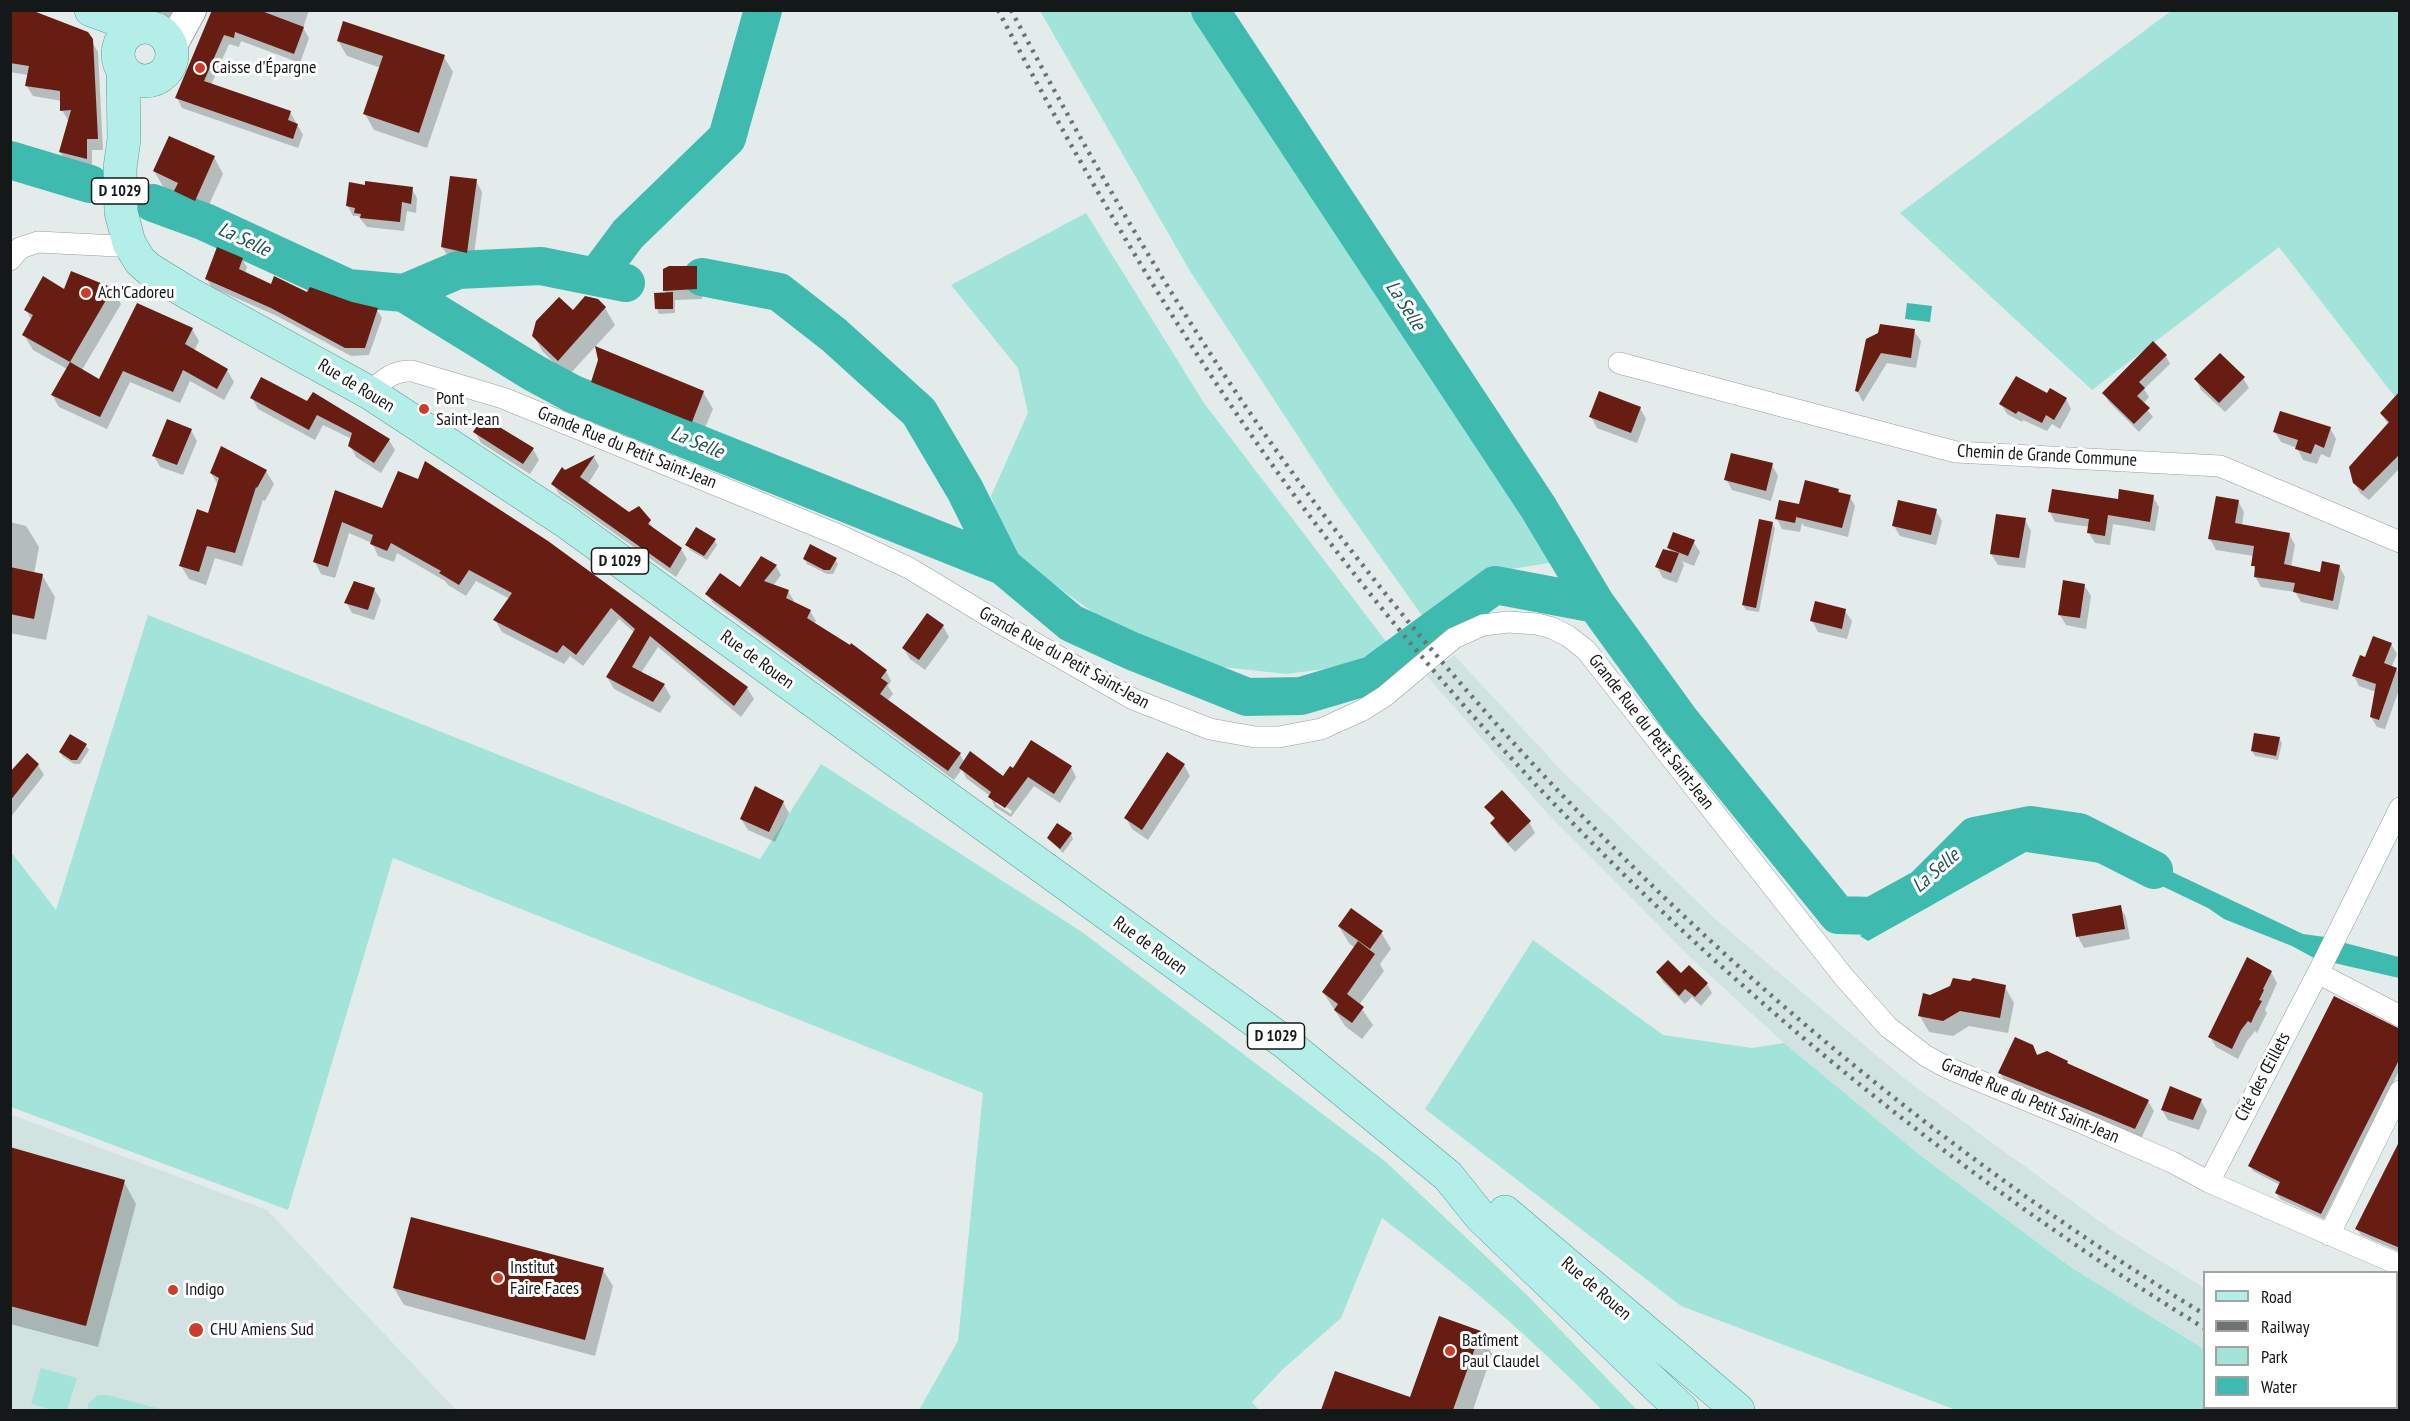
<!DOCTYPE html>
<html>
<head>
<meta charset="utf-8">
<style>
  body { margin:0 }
  #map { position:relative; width:2410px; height:1421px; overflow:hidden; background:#e3eceb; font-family:"PT Sans Narrow",sans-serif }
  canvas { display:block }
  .frame { position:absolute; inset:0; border:12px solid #151818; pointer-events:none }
  .legend { position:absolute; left:2203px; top:1271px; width:195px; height:138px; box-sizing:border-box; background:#fff; border:2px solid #a1a3a3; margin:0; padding:8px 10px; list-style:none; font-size:18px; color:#151818 }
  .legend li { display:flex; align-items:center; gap:12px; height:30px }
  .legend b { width:30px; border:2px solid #a1a3a3 }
</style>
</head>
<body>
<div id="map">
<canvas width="2410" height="1421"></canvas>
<div class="frame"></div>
<ul class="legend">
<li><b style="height:8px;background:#b3efe8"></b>Road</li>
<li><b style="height:8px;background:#6d7272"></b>Railway</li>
<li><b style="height:16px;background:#a2e4da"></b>Park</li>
<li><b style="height:16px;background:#3ebbae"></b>Water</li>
</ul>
</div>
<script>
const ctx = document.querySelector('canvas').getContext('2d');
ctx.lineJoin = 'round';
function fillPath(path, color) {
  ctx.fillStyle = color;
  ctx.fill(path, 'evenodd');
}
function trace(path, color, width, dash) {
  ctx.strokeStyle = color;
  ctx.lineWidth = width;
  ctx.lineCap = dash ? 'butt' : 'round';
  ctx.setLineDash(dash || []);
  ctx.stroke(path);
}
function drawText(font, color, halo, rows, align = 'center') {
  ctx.font = font + ' "PT Sans Narrow",sans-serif';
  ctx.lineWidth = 6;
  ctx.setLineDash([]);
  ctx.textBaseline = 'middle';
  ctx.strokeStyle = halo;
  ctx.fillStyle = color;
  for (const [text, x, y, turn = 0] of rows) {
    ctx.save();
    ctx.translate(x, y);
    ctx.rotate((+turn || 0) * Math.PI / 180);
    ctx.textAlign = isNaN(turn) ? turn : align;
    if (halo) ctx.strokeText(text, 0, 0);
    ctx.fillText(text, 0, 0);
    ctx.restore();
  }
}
fillPath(new Path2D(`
  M1454,655L1561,770L1713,917L1901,1076L2113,1231L2204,1288V1349L2072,1268L1921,1156L1784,1043L1693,960L1545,811L1427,676Z
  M10,1114L267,1210L456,1410H11Z`), '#d1e3e0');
fillPath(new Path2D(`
  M1040,11H1194L1555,562L1486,573L1423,617L1335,493L1190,271Z
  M2171,11H2399V402L2279,247L2092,390L1900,213Z
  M1086,213L1204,403L1388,644L1347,666L1286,674L1214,666L1097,615L1010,553L991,496L1028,413L1018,368L951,285Z
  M148,615L760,859L821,764L1082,932L1386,1162L1528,1296L1637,1410H1602C1534,1340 1460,1276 1382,1218L1341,1318L1282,1370L1252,1402L1259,1410H919L958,1341L983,1093L393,858L288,1210L11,1107V852L56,910Z
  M1533,940L1663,1035L1752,1048L1784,1043L1921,1156L2072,1268L2204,1349V1408H2300L2305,1410H1956L1681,1306L1425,1109Z
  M41,1368L77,1378L67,1410H52L31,1404Z
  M98,1395H107L164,1410H88V1404Z`), '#a2e4da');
fillPath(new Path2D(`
  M1907,303L1932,306L1930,322L1905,319Z
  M2033,835L2088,843L2130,852L2303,934L2325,937L2314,958L2292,946L2224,919L2208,908L2120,866L2026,852L1868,941L1860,936L1970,860L2007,841Z
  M2341,942L2399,957V978L2330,962Z`), '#3ebbae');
fillPath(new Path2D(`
  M10,10L87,33L98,52L103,150H92V169L67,163L60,152L69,122L62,110V101L33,96L26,85L28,75L10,72Z
  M126,10H173L165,25Z
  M213,10H309L303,28L309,38L300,63L241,41L239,47L229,44L211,85L290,112L303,135L298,148L182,108L177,98Z
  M338,41L444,57L453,72L427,148L374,130L365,114L381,68L347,56Z
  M214,157L223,174L204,216L185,208L178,194L164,188L154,171Z
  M476,181L482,192L473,263L449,258L442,247Z
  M412,189L417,198L416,213L407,211L404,231L367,227L358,216H353L348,206Z
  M242,259L247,267L245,273L271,286L377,310L382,318L369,355L351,356L277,316L211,287L207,279Z
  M696,268L702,277V299L675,300V313L659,314L657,309L667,294L664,290Z
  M112,289L121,304L82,370L99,381L192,329L199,341L194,351L227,370L234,382L224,400L190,381L180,403L130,382L107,429L59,407L52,395L67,369L33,350L24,335L32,321L26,310L65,291Z
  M605,308L615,325L568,376L543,352L533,335L573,312Z
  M1914,331L1921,341L1916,368L1887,363L1863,402L1857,391L1880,334Z
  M2166,356L2170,364L2144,389L2149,397L2143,404L2153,417L2139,432L2109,402L2104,393Z
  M2243,378L2249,388L2225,412L2201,390L2196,379Z
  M592,381L703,392L713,409L701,437L602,398Z
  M2047,395L2066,399L2071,409L2060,429L2052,424L2047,431L2023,420L2022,422L2007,414L2001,404Z
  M252,398L308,403L389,440L395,450L381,473L356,457L350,446L352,439L323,425L315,440L258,409Z
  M2400,405V468L2369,500L2360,493L2354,482L2389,425L2381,414Z
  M1640,408L1646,419L1637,443L1597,428L1591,417Z
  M2330,428L2336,439L2330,458L2321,454L2317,464L2303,460L2297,448L2281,442L2275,432Z
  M191,430L197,441L183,475L160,467L154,456Z
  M475,432L533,449L539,460L530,474L481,443Z
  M594,457L599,466L588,484L629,513L639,508L656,532L681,549L687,559L676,577L559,494L553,484L565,471Z
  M1772,465L1778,476L1771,501L1732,490L1726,479Z
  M266,471L274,484L265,501L263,500L242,566L215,558L206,585L189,579L181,566L209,515L218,485L211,473Z
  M399,473L747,688L754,699L741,717L658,647L641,673L664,685L671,697L660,713L614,689L607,677L635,633L619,619L583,666L570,656L564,664L502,632L495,620L510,599L476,581L466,596L448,585L445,581L397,553L394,562L378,556L372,543L349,533L335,578L321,574L315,562L336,492L383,510Z
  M1838,490L1840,494L1850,497L1855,506L1848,537L1804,526L1802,523L1800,532L1782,529L1777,519Z
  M2153,497L2159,507L2155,531L2113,524L2110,545L2095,543L2089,533L2090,527L2055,522L2050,512Z
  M2238,501L2244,512L2242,525L2289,534L2295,545L2291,567L2321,573L2339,566L2345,577L2338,610L2301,602L2295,592L2261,587L2255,576L2256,571L2253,565L2254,556L2216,550L2210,539Z
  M1936,511L1942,521L1936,545L1900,536L1894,526Z
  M2025,520L2031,531L2025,568L1998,565L1991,554Z
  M10,522L26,526L39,547L34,574L42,575L55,597L46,640L10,633Z
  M1772,523L1775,528L1759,612L1746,610L1743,605Z
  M714,540L717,545L707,560L690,550L687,545Z
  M1693,541L1700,552L1694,566L1682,561L1684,565L1677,583L1663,578L1657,567L1671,553L1669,548Z
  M805,559H835L838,564L833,574H827L807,564Z
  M776,566L781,575L773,586L788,591L794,601L793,603L810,611L816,621L814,624L886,671L891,681L888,686L893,694L887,701L960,754L964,762L1003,778L1013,770L1071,767L1076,777L1060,803L1034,786L1011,817L995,807L990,796L966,778L962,769L954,780L713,603L707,594L741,589ZM996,800L1012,811L1011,814L996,804Z
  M2084,585L2091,596L2086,629L2066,625L2060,615Z
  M374,589L381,600L374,620L352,613L346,602Z
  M1845,611L1852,621L1847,639L1818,632L1812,621Z
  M943,626L949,637L925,670L910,659L904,649Z
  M2391,644L2397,654L2391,668L2396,669L2400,675V687L2385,729L2377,727L2371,717L2376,692L2359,686L2354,676L2366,659Z
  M71,736L86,746L89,750L80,764H74L63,757L60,752Z
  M2279,738L2282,743L2278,760L2255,756L2252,751Z
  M38,765L44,775L10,818V774Z
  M1184,765L1190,776L1148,840L1132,829L1126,818Z
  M783,802L789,813L775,842L748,830L741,819Z
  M1486,807L1529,822L1535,833L1515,852L1498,834L1492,823L1495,820Z
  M1071,834L1073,839L1063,853L1049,839Z
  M2120,907L2126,917L2130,939L2084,948L2078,937L2074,915Z
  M1339,927L1381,932L1391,949L1380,964L1384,971L1359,1005L1373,1025L1362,1039L1345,1026L1323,992L1355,948L1349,943Z
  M2271,972L2277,983L2265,1010L2267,1013L2257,1033L2255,1031L2247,1041L2238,1059L2216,1047L2210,1037Z
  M1658,973L1681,976L1707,984L1712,993L1701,1006L1692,997L1685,1004L1663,982Z
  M2005,987L2014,1003L2008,1033L1969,1026L1953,1036L1929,1032L1920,1016L1930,997Z
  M2400,1030V1069L2324,1219L2280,1199L2276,1193L2280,1185L2253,1171L2250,1166Z
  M2032,1046L2038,1056L2067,1062L2069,1065L2148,1101L2154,1111L2141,1139L2006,1083L2000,1073Z
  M2201,1101L2207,1111L2199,1130L2168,1120L2162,1110Z
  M2400,1145V1252L2361,1235L2357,1229Z
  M10,1148L124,1182L136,1204L98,1347L10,1324Z
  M603,1270L613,1286L595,1356L404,1305L394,1288Z
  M1480,1332L1492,1354L1473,1410H1322L1335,1373L1411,1399Z`), '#0003');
trace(new Path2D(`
  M1210,10L1538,507L1596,604
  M10,160L90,184
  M153,203L205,222L348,288L404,293L534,373L573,394L1003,566L1071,623L1132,651L1247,697L1301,696L1372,675L1495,585L1596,604L1680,720L1838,915L1872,916L1923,888L1975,836L2031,825L2079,832L2154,870
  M596,277L628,234L727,138L763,10
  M702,277L779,292L834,335L919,412L965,490L1003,566
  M404,293L458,270L541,266L626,283`), '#3ebbae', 38);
fillPath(new Path2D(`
  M10,10H31L88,32L93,39L98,139H87V159L59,152L71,110L60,111V91L25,86L29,66L10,63Z
  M212,10H259L304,27L294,54L235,32L234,38L224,35L204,81L291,111L288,120L298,124L293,139L175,98Z
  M343,21L445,55L419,133L363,114L383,56L337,41Z
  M169,136L215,156L195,201L174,191L178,183L153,171Z
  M450,176L477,179L467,253L441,247Z
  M365,181L413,187L411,204L402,202L400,222L360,218L361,214L354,213L355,208L346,206L349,182L365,185Z
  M217,247L243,258L239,269L271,284L274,276L307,292L310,287L352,302L378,308L365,348H345L271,308L205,279Z
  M669,266H697V289L663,291V269Z
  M71,271L113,288L70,362L22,335L33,315L24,310L43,276L64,289Z
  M673,292V309H655L654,293Z
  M585,296L598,299L606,307L558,361L532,336L536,321L559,297L573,310Z
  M137,303L193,328L185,344L228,369L217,389L183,370L173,392L123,371L100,417L51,395L70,362L99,379Z
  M1880,324L1915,329L1911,358L1881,353L1858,392L1855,391L1866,339L1878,333Z
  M2153,341L2167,355L2139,382L2145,388L2137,396L2150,408L2134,424L2102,393Z
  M595,346L704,391L692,422L591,382L598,360Z
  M2220,353L2245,377L2219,403L2194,379Z
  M2016,376L2047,393L2050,388L2067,398L2054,420L2046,415L2042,423L2018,411L2016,414L1999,404Z
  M261,377L307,401L313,392L390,439L374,463L348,446L352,433L317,415L309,430L250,398Z
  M1599,391L1641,407L1631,433L1589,417Z
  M2400,391V454L2363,491L2353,483L2349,467L2389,422L2380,413Z
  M2280,411L2331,427L2324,448L2315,444L2311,454L2295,449L2298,440L2273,432Z
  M483,417L534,448L523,464L473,432Z
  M167,419L192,429L177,465L152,456Z
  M221,446L267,470L257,488L256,487L235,553L207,546L199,572L179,566L197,509L208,513L219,478L210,473Z
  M1731,453L1773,463L1766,491L1724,480Z
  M595,455L580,477L629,512L639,506L651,520L648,524L682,548L670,568L551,484L562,467L565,470Z
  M425,461L548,541L748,687L734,706L650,636L632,667L665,684L653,702L606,677L635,629L611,608L576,655L563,645L557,653L493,620L512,593L469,570L459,585L439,573L441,571L391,543L387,551L370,544L373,535L342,522L328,567L313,562L335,490L382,508L398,471L418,479Z
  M1805,480L1839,489L1838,492L1851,495L1842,528L1796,517L1797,514L1795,523L1775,519L1779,500L1799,504Z
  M2052,489L2118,499L2119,489L2154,495L2150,522L2108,515L2105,536L2087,533L2089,519L2048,512Z
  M2216,496L2239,500L2235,523L2290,533L2284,564L2320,572L2322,561L2340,565L2333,601L2293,592L2295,583L2254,577L2255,566H2251L2254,546L2208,539Z
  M1898,500L1937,509L1931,535L1892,526Z
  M1996,514L2026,518L2019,558L1990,554Z
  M1759,519L1773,522L1756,608L1742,605Z
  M696,527L716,539L704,556L685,545Z
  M1673,532L1695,540L1688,556L1667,548Z
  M810,544L837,558L830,570H824L803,559Z
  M1663,549L1679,553L1671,573L1655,567Z
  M761,556L777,565L764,581L789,590L786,598L811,610L807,618L850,645L851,643L887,670L881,678L888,683L880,694L961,753L948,771L705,594L720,573L740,587Z
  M10,567L43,574L34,619L10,614Z
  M2063,580L2085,584L2080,618L2058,615Z
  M354,581L375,588L368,610L344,603Z
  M1815,601L1846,609L1842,629L1810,621Z
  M927,613L944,625L919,660L902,648Z
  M2373,636L2392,643L2384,663L2397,668L2379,720L2370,717L2376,684L2352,676L2360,655L2365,657Z
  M2254,733L2280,737L2276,756L2251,751Z
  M70,734L87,744L77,760H71L59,752Z
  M1031,740L1072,766L1054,794L1028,777L1005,808L988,797L991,792L959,768L970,751L1003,776L1010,766L1013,768Z
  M1167,752L1185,764L1142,830L1124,818Z
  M27,753L39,764L10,801V772Z
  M755,786L784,801L769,832L740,819Z
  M1502,790L1531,821L1508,843L1490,823L1495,818L1484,807Z
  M1057,823L1072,833L1060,849L1047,838Z
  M2121,905L2125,929L2076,937L2072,914Z
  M1351,908L1383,931L1370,949L1338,926Z
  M1358,941L1375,954L1347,994L1364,1007L1352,1023L1334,1010L1338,1004L1322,992Z
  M2247,957L2272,971L2263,989L2264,990L2259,1000L2262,1001L2256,1012L2251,1023L2248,1021L2241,1030L2232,1049L2208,1037Z
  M1668,960L1681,973L1689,965L1708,983L1695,997L1685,989L1679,996L1656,972Z
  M1953,978L1970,981L1973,978L2006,985L2000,1018L1960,1011L1943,1021L1918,1016L1923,993L1930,995L1950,986Z
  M2334,996L2400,1029V1058L2321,1214L2275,1193L2280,1182L2248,1166Z
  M2015,1037L2033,1045L2037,1055L2047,1051L2068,1061L2067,1063L2149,1100L2135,1129L1998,1073Z
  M2170,1086L2202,1099L2193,1120L2161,1110Z
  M2400,1140V1248L2355,1229Z
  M10,1147L125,1180L86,1326L10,1306Z
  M411,1217L604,1268L585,1340L393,1288Z
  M1439,1316L1481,1331L1453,1410H1321L1335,1371L1410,1397Z`), '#681d13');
const street = new Path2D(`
  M10,260L20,248L38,242L117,246L129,243
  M1619,363L1956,452L2220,466L2400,542
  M370,393C382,380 394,370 412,371L503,398L841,536L909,568L1005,626L1133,699L1210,729L1255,737H1279L1321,729L1363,710L1385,696L1454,638L1483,625L1508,622L1537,624L1552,628L1568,636L1586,650L1843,976L1888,1027L1926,1056L1948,1068L2080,1122L2172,1162L2209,1182L2400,1265
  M2318,973L2400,1016
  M2209,1182L2323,963L2400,808
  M2329,1235L2400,1091`);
const secondary = new Path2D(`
  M171,47L191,10`);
const primary = new Path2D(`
  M91,10L138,27
  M118 54a27 27 0 1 1 54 0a27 27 0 1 1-54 0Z
  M123,71L124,139L120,168L121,212L129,243L140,261L149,269L188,293L370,393L565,521L1287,1044L1448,1176L1480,1216L1682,1410
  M1505,1212L1738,1410`);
trace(street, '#979f9e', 22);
trace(secondary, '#979f9e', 32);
trace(primary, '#5b9d95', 34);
trace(street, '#fff', 21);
trace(secondary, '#fff', 30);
trace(primary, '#b3efe8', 33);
trace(new Path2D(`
  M998,10C1084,174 1177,334 1286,484C1533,822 1848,1109 2204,1328
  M1011,10C1097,172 1188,331 1297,479C1542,812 1851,1098 2204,1314
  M2334,1408L2339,1410
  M2358,1408L2363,1410`), '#6d7272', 4.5, [3, 6]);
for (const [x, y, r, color] of [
  [200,68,6,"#ca3e2b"],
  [86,293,6,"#ca3e2b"],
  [424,409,6,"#ca3e2b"],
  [498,1278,6,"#ca3e2b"],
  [173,1290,6,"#ca3e2b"],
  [196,1330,8,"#ca3e2b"],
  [1450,1351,6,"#ca3e2b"]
]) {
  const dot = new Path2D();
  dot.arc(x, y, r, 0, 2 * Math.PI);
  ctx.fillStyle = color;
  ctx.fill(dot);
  trace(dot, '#fff', 2);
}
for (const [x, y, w] of [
  [120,191,57],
  [620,561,57],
  [1276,1036,57]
]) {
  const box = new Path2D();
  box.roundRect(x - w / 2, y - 13, w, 26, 4.5);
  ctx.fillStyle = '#fff';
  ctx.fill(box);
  trace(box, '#151818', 1.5);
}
drawText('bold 16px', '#151818', null, [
  ["D 1029",120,191],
  ["D 1029",620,561],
  ["D 1029",1276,1036]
]);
drawText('18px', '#151818', '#fff', [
  ["Caisse d'Épargne",212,68],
  ["Ach'Cadoreu",98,293],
  ["Pont",436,399],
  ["Saint-Jean",436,420],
  ["Institut",510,1268],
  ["Faire Faces",510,1289],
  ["Indigo",185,1290],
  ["CHU Amiens Sud",210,1330],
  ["Batîment",1462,1341],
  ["Paul Claudel",1462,1362]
], 'left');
drawText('18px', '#151818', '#fff', [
  ["Rue de Rouen",356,386,31],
  ["Grande Rue du Petit Saint-Jean",627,448,22],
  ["Chemin de Grande Commune",2047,456,3],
  ["Grande Rue du Petit Saint-Jean",1064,658,29],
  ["Rue de Rouen",757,660,36],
  ["Grande Rue du Petit Saint-Jean",1651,732,52],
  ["Rue de Rouen",1150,946,36],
  ["Cité des Œillets",2263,1077,-62],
  ["Grande Rue du Petit Saint-Jean",2030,1101,23],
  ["Rue de Rouen",1596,1289,41]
]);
drawText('italic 20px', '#225650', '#fff', [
  ["La Selle",244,240,25],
  ["La Selle",1405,306,57],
  ["La Selle",697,443,22],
  ["La Selle",1936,871,-41]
]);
</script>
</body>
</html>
